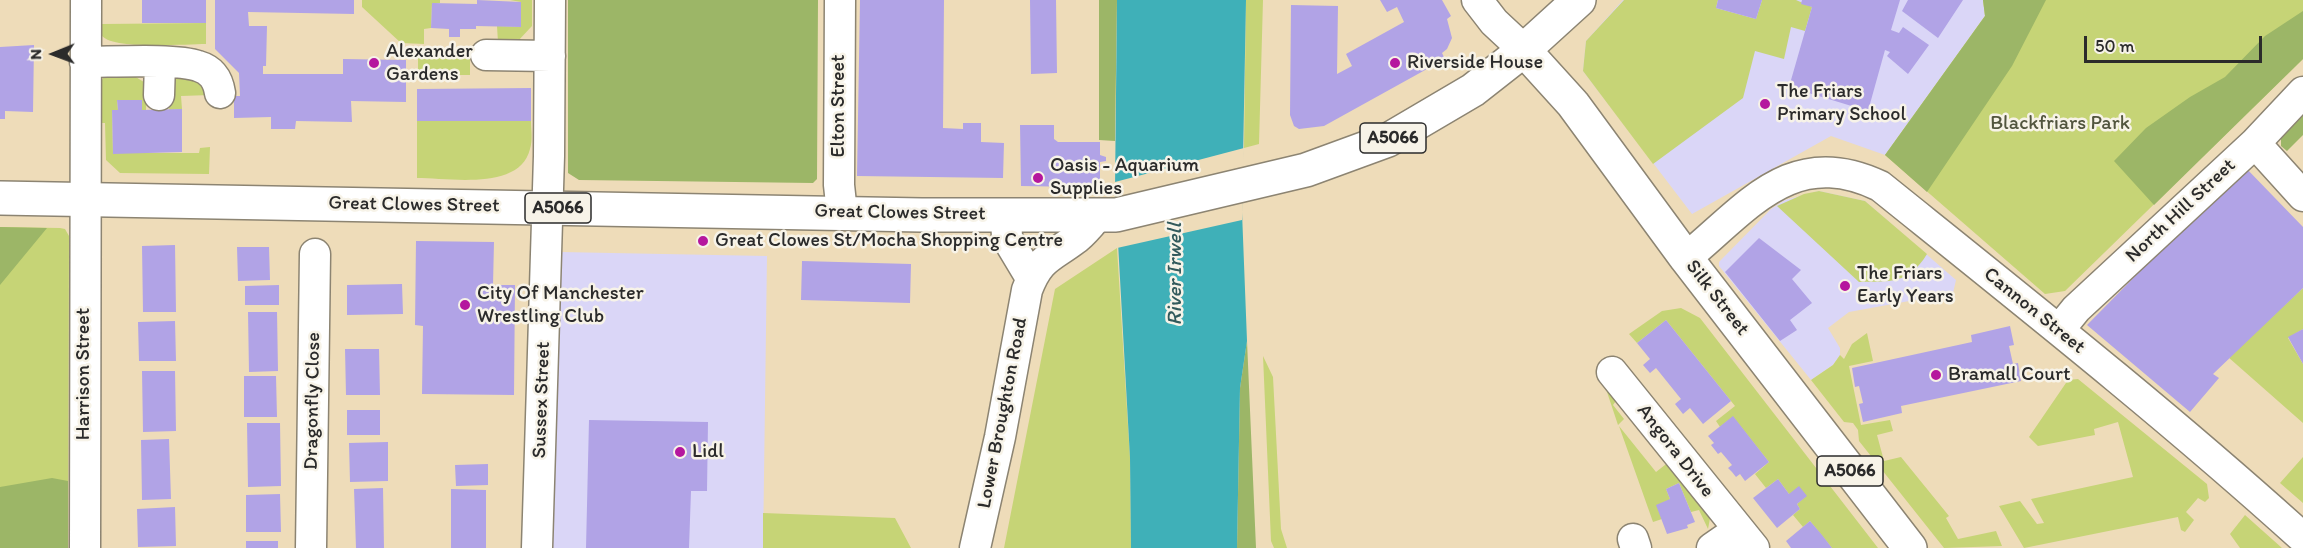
<!DOCTYPE html>
<html>
<head>
<meta charset="utf-8">
<style>
  body { margin:0 }
  #map { position:relative; width:2303px; height:548px; overflow:hidden; background:#eedcb9; font-family:Itim,sans-serif }
  canvas { display:block }
  .north { position:absolute; left:24px; top:24px; width:60px; height:60px; -webkit-text-stroke:4px #f7f3e8; paint-order:stroke; rotate:269deg; font-size:16px; font-weight:700; line-height:24px; text-align:center; color:#2b2b2b }
  .north::after { content:''; display:block; margin:auto; width:21px; height:27px; background:#2b2b2b; clip-path:polygon(50% 0,100% 100%,50% 72%,0 100%) }
  .scale { position:absolute; left:2084px; top:36px; width:178px; height:27px; box-sizing:border-box; border:3px solid #2b2b2b; border-top:0; padding-left:8px; font-size:18px; line-height:21px; white-space:nowrap; color:#2b2b2b; -webkit-text-stroke:4px #f7f3e8; paint-order:stroke }
</style>
</head>
<body>
<div id="map">
<canvas width="2303" height="548"></canvas>
<div class="north">N</div>
<div class="scale">50 m</div>
</div>
<script>
const ctx = document.querySelector('canvas').getContext('2d');
ctx.lineJoin = 'round';
function fillPath(path, color) {
  ctx.fillStyle = color;
  ctx.fill(path, 'evenodd');
}
function trace(path, color, width, dash) {
  ctx.strokeStyle = color;
  ctx.lineWidth = width;
  ctx.lineCap = dash ? 'butt' : 'round';
  ctx.setLineDash(dash || []);
  ctx.stroke(path);
}
function drawText(font, color, halo, rows, align = 'center') {
  ctx.font = font + ' Itim,sans-serif';
  ctx.lineWidth = 5;
  ctx.setLineDash([]);
  ctx.textBaseline = 'middle';
  ctx.strokeStyle = halo;
  ctx.fillStyle = color;
  for (const [text, x, y, turn = 0] of rows) {
    ctx.save();
    ctx.translate(x, y);
    ctx.rotate((+turn || 0) * Math.PI / 180);
    ctx.textAlign = isNaN(turn) ? turn : align;
    if (halo) ctx.strokeText(text, 0, 0);
    ctx.fillText(text, 0, 0);
    ctx.restore();
  }
}
fillPath(new Path2D(`
  M1623,0H1983L1985,16L1885,155L1831,136L1692,214L1583,71L1586,41Z
  M1819,191L1865,201L1956,280L1953,293L1849,312L1828,328L1840,348V355L1833,365L1811,380L1719,266V262L1771,209L1785,200Z
  M560,252L767,256L763,548H550Z`), '#dad6f7');
fillPath(new Path2D(`
  M362,0H440V3L432,4L431,28L424,29V44L401,43L362,7Z
  M510,0H532V26L517,42H498L497,26L521,27V2Z
  M1246,0H1263L1259,144L1244,148Z
  M1624,0H1718L1716,8L1756,19L1762,0H1796L1812,7L1805,31L1791,27L1784,59L1755,51L1743,98L1653,164L1583,71L1586,41Z
  M1983,0H2303V59L2065,291L2045,294L1885,155L1985,16Z
  M206,23V44C185,44 115,50 102,36V24Z
  M418,53H470V75H418Z
  M117,74H131L147,84L146,110H142V100H117L118,110H112L113,153H199L200,148L210,147L209,174L120,173L106,160L105,123H101V81L104,77Z
  M182,74L196,75L210,95L181,96L182,109L169,110L173,81Z
  M417,121H531C531,130 533,140 530,149C520,191 449,178 417,178Z
  M1819,191L1865,201L1927,254C1908,285 1890,281 1859,282L1777,206L1804,194Z
  M0,227L60,228L65,229L69,236L68,548H0Z
  M1117,248L1130,458L1131,548H1004L1055,289Z
  M2303,288V329L2288,338L2303,364V423L2228,357Z
  M1681,308L1700,318L1878,548H1832L1810,521L1803,527L1793,515L1800,509L1797,504L1806,496L1789,494L1778,479L1766,488L1755,474L1769,462L1733,417L1720,427L1716,421L1735,406L1666,320L1637,343L1629,334L1662,311Z
  M1867,333L1873,361L1849,366L1861,425L1890,420L1893,431L1877,435L1884,461L1901,457L1949,516L1946,518L1958,539L1996,531L2002,546L1944,548L1859,441L1858,430L1853,423L1844,422L1811,380L1833,365L1840,355L1844,359L1852,344Z
  M1263,356L1273,377L1281,529L1287,548H1274L1271,541Z
  M2078,379L2207,484L2209,498L2205,502L2198,498L2186,512L2194,520L2185,532L2181,530L2178,517L2024,548L1999,506L2020,501L2037,524L2044,523L2031,499L2133,477L2118,422L2094,429L2095,435L2038,446L2029,437L2068,380Z
  M1603,380L1618,398L1613,405L1624,419L1618,425Z
  M1619,426L1656,472L1670,461L1711,513L1708,529L1699,510L1691,512L1679,483L1666,489L1670,499L1662,519L1653,522Z
  M2303,457V503L2280,483Z
  M763,513L895,518L911,548H763Z
  M2245,515L2282,548H2240L2230,534Z`), '#c6d476');
fillPath(new Path2D(`
  M568,0H818L817,179L813,183L579,180L568,173Z
  M1099,0H1117L1115,141L1099,140Z
  M1983,0H2046L2012,66L1927,192L1885,155L1985,16Z
  M2303,11V59L2154,205L2114,161L2146,128L2190,97L2225,77L2265,36Z
  M2303,112V135L2287,151L2281,146V133Z
  M0,227L47,228L0,285Z
  M1247,341L1256,548H1237L1240,388Z
  M52,478L68,481V548H0V487Z`), '#9cb667');
fillPath(new Path2D(`
  M1117,0H1246L1242,212L1247,341L1240,388L1237,548H1131L1130,458L1115,189Z`), '#3fb0b8');
fillPath(new Path2D(`
  M1244,148L1242,220L1117,248L1115,182Z`), '#eedcb9');
fillPath(new Path2D(`
  M142,0H206V23H142Z
  M215,0H354V14L248,12L249,26H267L266,66H263V74H343V59L406,60V102L351,101L352,122L296,121L295,129H271V117L234,118V96H240L239,73L215,49Z
  M477,0L521,2V27L476,26V29H460V37H449V29L431,28L432,3L477,4Z
  M860,0H944L943,128L963,129V123H981V142L1004,143L1003,178L857,176Z
  M1030,0H1056L1057,73L1031,74Z
  M1380,0H1442L1451,16L1447,19L1452,38L1447,49L1442,53L1445,59L1324,126L1299,129L1294,126L1290,115L1291,5L1338,6L1337,74L1352,66L1346,54L1404,22L1397,7L1387,12Z
  M1718,0H1762L1756,19L1716,8Z
  M1802,0H1900L1891,30L1899,33L1903,27L1929,45L1908,74L1887,56L1890,52L1885,50L1868,111L1789,87L1812,7L1801,4Z
  M1908,0H1963L1938,38L1902,11Z
  M34,45L33,112L5,111V119H0V47Z
  M531,88V121H417V89Z
  M117,100H142V110L182,109V152L113,154L112,110H118Z
  M1020,125H1054V139L1058,142H1100V155L1106,157V161L1100,162V183L1081,187L1021,186Z
  M2244,166L2303,227V288L2213,374L2219,378L2190,412L2087,325Z
  M1759,238L1801,270L1792,279L1812,303L1790,320L1797,330L1780,341L1725,272Z
  M416,241L494,242L493,285H515L514,395L422,394L423,326L415,325Z
  M175,245L176,312H143L142,246Z
  M237,247H269L270,280L238,281Z
  M802,261L911,264L910,303L801,300Z
  M402,284L403,314L347,315V285Z
  M279,285V305H245V286Z
  M248,312H277L278,371L249,372Z
  M1666,320L1731,401L1703,424L1690,408L1683,414L1675,404L1681,399L1656,368L1650,373L1643,365L1650,359L1637,343Z
  M175,321L176,361H139L138,322Z
  M2010,326L2014,345L2009,346L2013,364L2018,363L2021,381L1901,406L1902,413L1863,422L1859,404L1863,403L1859,386L1855,387L1852,368L1972,342L1971,335Z
  M2303,329V364L2288,337Z
  M345,349H379L380,395H346Z
  M142,371H175L176,431L143,432Z
  M244,376H276L277,417H244Z
  M347,410H380V435H347Z
  M1733,416L1769,462L1745,481L1740,474L1736,477L1732,472L1728,468L1732,465L1721,452L1718,454L1711,445L1714,443L1708,436Z
  M589,420L708,422L707,491H691L689,548H586Z
  M247,423H280L281,486L248,487Z
  M169,439L171,499L142,500L141,440Z
  M388,442V481L350,482L349,443Z
  M488,464V485L456,486L455,465Z
  M1778,479L1789,494L1799,486L1807,496L1797,504L1800,509L1777,528L1753,498Z
  M1679,483L1695,522L1687,525L1688,528L1667,534L1656,505L1670,499L1666,489Z
  M383,488L384,548H356L354,489Z
  M451,489L486,490V548H451Z
  M280,494L281,532H246V495Z
  M175,507L176,546L138,547L137,509Z
  M1810,521L1822,535L1832,548H1791L1786,541Z
  M246,541H278V548H246Z`), '#b1a3e6');
const minor = new Path2D(`
  M840,0L839,185L842,213
  M1477,0L1494,22L1524,50
  M486,55L550,56
  M85,62C112,62 176,58 198,66C212,70 218,80 220,93
  M159,95L160,63
  M2255,143L2303,196
  M1006,215L1007,238L1031,278
  M1686,258C1748,207 1792,144 1880,186C2023,301 2167,415 2303,538
  M2059,330L2076,309L2255,143L2303,92
  M1612,372L1754,548
  M1633,539L1636,548
  M85,548L86,0
  M311,548L315,254
  M537,548L549,156L550,0
  M975,548L1000,437L1027,290C1039,258 1050,258 1074,240C1083,234 1090,224 1097,217
  M1712,548L1738,530`);
const major = new Path2D(`
  M1524,50L1573,104L1686,258L1910,548
  M0,198L922,215H1116L1306,170L1388,140L1473,90L1524,50L1579,0`);
trace(minor, '#8c8472', 33);
trace(major, '#8c8472', 36);
trace(minor, '#fff', 30);
trace(major, '#fff', 33);
for (const [x, y, r, color] of [
  [374,63,6,"#b5179e"],
  [1395,63,6,"#b5179e"],
  [1765,104,6,"#b5179e"],
  [1038,178,6,"#b5179e"],
  [703,241,6,"#b5179e"],
  [1845,286,6,"#b5179e"],
  [465,305,6,"#b5179e"],
  [1936,375,6,"#b5179e"],
  [680,452,6,"#b5179e"]
]) {
  const dot = new Path2D();
  dot.arc(x, y, r, 0, 2 * Math.PI);
  ctx.fillStyle = color;
  ctx.fill(dot);
  trace(dot, '#f7f3e8', 2);
}
for (const [x, y, w] of [
  [1393,138,66],
  [558,208,66],
  [1850,471,66]
]) {
  const box = new Path2D();
  box.roundRect(x - w / 2, y - 15, w, 30, 4.5);
  ctx.fillStyle = '#f7f3e8';
  ctx.fill(box);
  trace(box, '#2b2b2b', 1.5);
}
drawText('bold 18px', '#2b2b2b', null, [
  ["A5066",1393,138],
  ["A5066",558,208],
  ["A5066",1850,471]
]);
drawText('20px', '#2b2b2b', '#f7f3e8', [
  ["Alexander",386,52],
  ["Gardens",386,75],
  ["Riverside House",1407,63],
  ["The Friars",1777,92],
  ["Primary School",1777,115],
  ["Oasis - Aquarium",1050,166],
  ["Supplies",1050,189],
  ["Great Clowes St/Mocha Shopping Centre",715,241],
  ["The Friars",1857,274],
  ["Early Years",1857,297],
  ["City Of Manchester",477,294],
  ["Wrestling Club",477,317],
  ["Bramall Court",1948,375],
  ["Lidl",692,452]
], 'left');
drawText('20px', '#2b2b2b', '#f7f3e8', [
  ["Elton Street",839,106,-90],
  ["Great Clowes Street",414,205,1],
  ["North Hill Street",2181,211,-43],
  ["Great Clowes Street",900,213,1],
  ["Silk Street",1717,298,52],
  ["Cannon Street",2034,311,39],
  ["Harrison Street",84,374,-90],
  ["Sussex Street",542,400,-88],
  ["Dragonfly Close",313,401,-89],
  ["Lower Broughton Road",1003,413,-79],
  ["Angora Drive",1675,451,52]
]);
drawText('20px', '#52553e', '#f7f3e8', [
  ["Blackfriars Park",2060,124]
]);
drawText('italic 21px', '#325a5c', '#f7f3e8', [
  ["River Irwell",1176,274,-90]
]);
</script>
</body>
</html>
